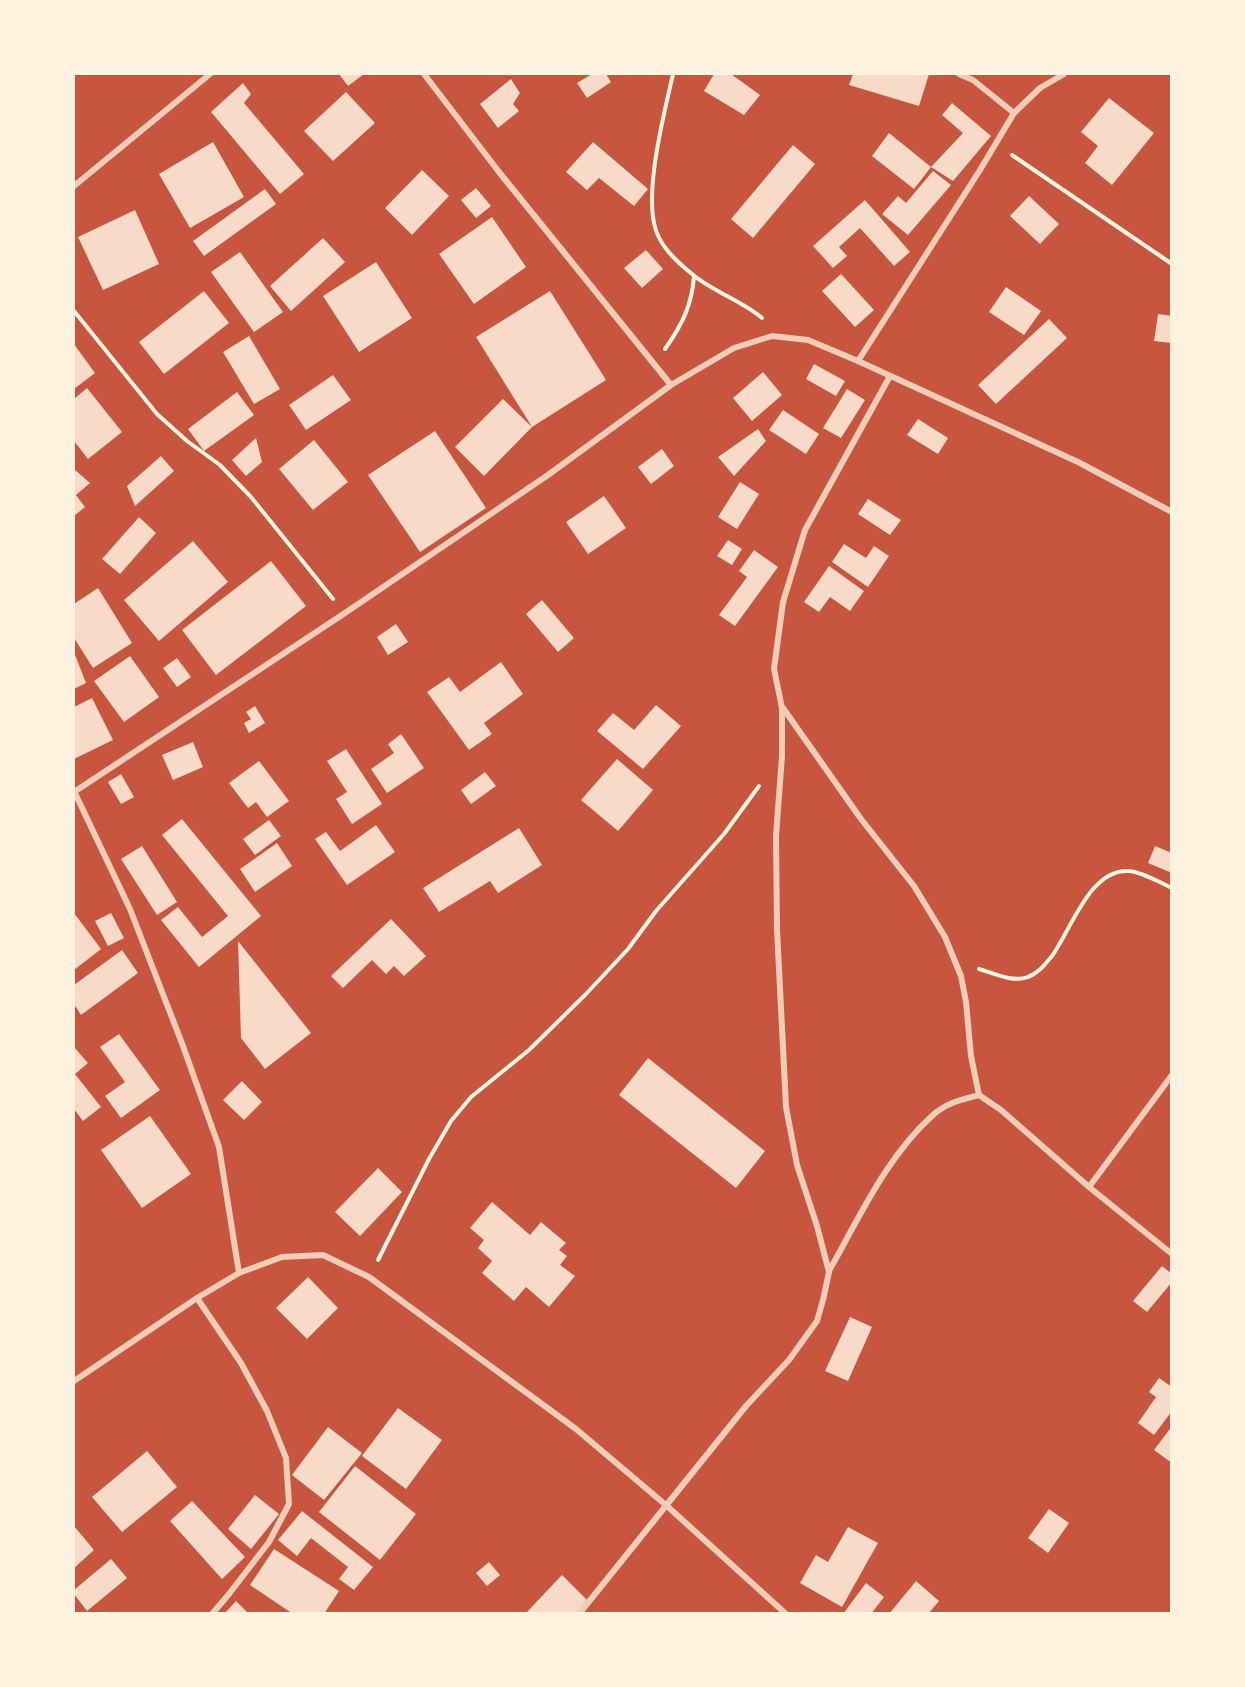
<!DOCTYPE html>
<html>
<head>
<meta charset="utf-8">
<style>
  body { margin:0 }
  #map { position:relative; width:1245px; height:1687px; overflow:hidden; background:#c8553d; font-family:"Open Sans",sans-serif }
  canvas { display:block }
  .frame { position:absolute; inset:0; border:75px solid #fff3e0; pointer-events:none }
</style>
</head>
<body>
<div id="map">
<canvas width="1245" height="1687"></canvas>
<div class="frame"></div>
</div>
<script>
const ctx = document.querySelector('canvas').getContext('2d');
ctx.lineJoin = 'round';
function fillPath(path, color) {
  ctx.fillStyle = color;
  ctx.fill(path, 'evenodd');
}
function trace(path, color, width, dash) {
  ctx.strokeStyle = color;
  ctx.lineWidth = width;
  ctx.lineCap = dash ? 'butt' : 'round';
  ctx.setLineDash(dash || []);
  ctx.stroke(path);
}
fillPath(new Path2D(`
  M339,74H364L348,86Z
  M592,74H606L611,82L587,98L577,83Z
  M714,74H731L760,95L744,115L704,91Z
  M853,74H929L919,106L849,85Z
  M511,79L520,93L513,104L519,111L498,128L480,104Z
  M243,83L251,94L244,103L304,174L280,194L211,112Z
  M346,92L375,123L333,161L304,131Z
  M1109,98L1154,133L1112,185L1085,163L1098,146L1081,132Z
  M952,103L991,136L953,181L931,167L963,133L942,115Z
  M889,133L931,167L914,189L872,156Z
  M213,142L244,197L190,228L159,174Z
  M593,142L648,189L634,206L599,178L587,190L566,172Z
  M793,145L815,164L753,238L731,219Z
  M422,170L449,196L412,235L385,208Z
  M933,171L951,185L908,235L882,214L898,196L906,203Z
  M476,188L491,206L476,218L461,200Z
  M265,189L276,204L204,256L193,241Z
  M1029,196L1059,224L1040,244L1010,216Z
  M865,200L910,252L894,266L860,228L839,247L847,256L833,268L813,246Z
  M135,210L159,264L103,290L78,237Z
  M492,217L526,267L474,304L439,254Z
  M323,238L345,262L291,311L270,286Z
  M646,250L663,269L642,288L624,268Z
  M240,252L283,312L254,332L211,272Z
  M376,262L412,318L359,352L323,296Z
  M841,274L874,310L855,327L822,291Z
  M1006,287L1041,311L1024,335L989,312Z
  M204,291L229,323L164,374L139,342Z
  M550,291L606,380L532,427L476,337Z
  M1158,314L1172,316V343L1154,341Z
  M1049,319L1067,338L996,404L978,385Z
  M249,336L280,389L254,404L223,352Z
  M74,344L95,373L74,389Z
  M814,364L845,381L836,396L806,379Z
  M763,372L782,395L752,421L733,398Z
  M333,375L351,400L306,430L289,405Z
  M87,388L122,432L88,459L74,441V399Z
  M847,389L865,400L841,438L823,428Z
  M237,392L254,415L204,451L188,429Z
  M503,399L532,427L484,476L455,447Z
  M783,410L819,434L806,454L769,430Z
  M918,419L948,438L938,454L907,435Z
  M758,429L766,441L734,476L718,457Z
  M435,431L486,508L420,552L368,475Z
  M256,438L262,462L246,476L232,460Z
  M314,440L348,482L313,510L279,469Z
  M662,449L674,466L651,484L638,467Z
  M161,456L174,471L135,506L127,486Z
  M75,470L90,483L76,495L85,507L74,516V471Z
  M740,482L759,494L737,529L718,517Z
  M604,496L626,528L588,554L566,522Z
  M868,499L901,520L890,535L858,514Z
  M139,517L156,533L120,574L102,559Z
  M728,540L742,549L732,565L717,556Z
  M193,541L228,582L159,641L124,600Z
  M844,544L866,558L874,546L889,556L868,587L832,562Z
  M754,550L778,567L735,626L719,615L747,577L739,571Z
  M271,561L306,606L216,675L182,630Z
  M829,566L864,591L850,611L830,597L819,612L804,602Z
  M98,588L132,643L93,668L74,638V604Z
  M542,600L574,638L558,652L526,614Z
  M396,624L408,642L388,655L377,637Z
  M74,652L86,683L74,689Z
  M130,656L159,697L124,722L94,681Z
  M177,658L191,677L177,687L163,668Z
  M501,662L523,694L484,723L492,734L469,750L427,692L449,677L460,692Z
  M92,698L113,740L74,759V707Z
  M656,705L681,726L643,769L597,731L613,713L634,730Z
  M255,706L265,723L249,733L244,723L251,719L246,712Z
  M401,734L424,768L387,793L371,769L394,753L388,744Z
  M193,742L203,767L173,780L162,755Z
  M346,749L382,804L352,824L336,799L347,792L327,761Z
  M617,759L653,790L618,831L581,800Z
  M259,761L289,801L267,817L256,802L248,808L229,783Z
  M485,772L496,786L471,804L461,790Z
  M121,774L134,797L121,804L108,782Z
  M182,819L261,916L199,967L161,920L178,907L202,937L228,916L162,835Z
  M269,820L281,836L255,855L243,839Z
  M376,825L395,852L347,885L315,839L326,832L340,851Z
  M519,828L542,865L498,893L490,881L439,912L423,888Z
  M277,843L292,866L255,892L240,869Z
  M142,846L177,902L157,915L121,859Z
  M1155,846L1172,853V873L1148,863Z
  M74,913L101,949L74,970Z
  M111,913L124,938L108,946L95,921Z
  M391,919L426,956L404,976L394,966L386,974L372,960L343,988L331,976Z
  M238,941L311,1033L265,1069L241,1038Z
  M122,950L138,973L81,1015L74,1004V985Z
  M119,1034L160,1090L121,1118L105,1096L125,1082L100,1047Z
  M74,1047L88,1063L75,1074L101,1107L83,1121L74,1109Z
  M648,1058L765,1151L736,1188L619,1095Z
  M242,1081L262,1102L244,1120L223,1100Z
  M150,1116L191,1174L142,1208L101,1150Z
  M378,1168L402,1192L360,1236L335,1212Z
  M492,1202L530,1235L541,1222L566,1243L559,1250L567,1256L560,1265L575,1276L549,1307L526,1287L514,1301L482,1273L492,1261L478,1248L484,1240L470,1228Z
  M1162,1266L1172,1274V1282L1147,1312L1133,1301Z
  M308,1277L338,1308L307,1339L276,1308Z
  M850,1317L872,1327L848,1381L825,1371Z
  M1159,1378L1172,1387V1411L1154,1435L1138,1423L1156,1397L1149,1392Z
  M398,1408L442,1440L406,1489L362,1456Z
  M1172,1426V1463L1154,1450Z
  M328,1427L362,1453L324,1500L292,1475Z
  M147,1451L177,1487L122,1532L92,1497Z
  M355,1466L416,1514L380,1560L319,1512Z
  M255,1495L279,1514L251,1549L228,1529Z
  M192,1501L245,1557L222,1579L170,1521Z
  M1049,1509L1069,1523L1048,1553L1028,1538Z
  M302,1511L373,1567L354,1590L339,1579L348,1567L311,1538L297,1556L278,1540Z
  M74,1526L94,1550L74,1568Z
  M848,1527L878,1543L842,1607L800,1583L816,1555L828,1562Z
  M274,1549L339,1591L324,1614H293L250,1585Z
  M111,1559L127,1578L87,1611L74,1594V1590Z
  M489,1562L500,1575L487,1586L476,1573Z
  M562,1575L588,1601L576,1614H525Z
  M916,1581L939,1601L928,1614H889Z
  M866,1583L884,1597L871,1614H843Z
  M236,1601L249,1614H224Z`), '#f7dbc8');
trace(new Path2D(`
  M673,74C664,114 646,184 654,223C658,245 676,261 692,274C713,292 741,300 762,318
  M1012,155L1172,264
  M74,311L157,414L187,441L220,465L251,497L333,599
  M665,349C682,325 692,305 694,276
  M979,969C993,973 1013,983 1028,977C1039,973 1045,964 1052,956C1071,930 1090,868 1129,871C1142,872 1159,882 1172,888
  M378,1260L429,1159L451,1121L471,1097L529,1050L586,994L628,949L656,911L724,834L759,786`), '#fff3e0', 4);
trace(new Path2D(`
  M424,74L499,172L671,385
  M959,74L973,80L1014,113
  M74,186L210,74
  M858,361L980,170L1014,113L1040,88L1064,74
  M783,708L861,819L914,886L945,937L961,976L966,1002L971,1056L979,1095
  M74,791L130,909L183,1046L219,1147L239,1273
  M74,792L345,613L548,475L671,385L734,348L772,336L808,340L858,361L1078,462L1172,512
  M1089,1187L1172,1075
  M829,1271C859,1218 887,1156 933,1115C946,1103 963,1099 979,1095L1001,1110L1089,1187L1172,1254
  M197,1298L241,1363L267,1411L286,1458L289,1504L269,1542L229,1594L212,1614
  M74,1381L197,1298L239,1273L282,1257L323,1255L369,1277L576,1429L667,1506L786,1614
  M579,1614L746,1406L789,1360L817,1321L823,1300L829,1272L817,1226L797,1165L786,1107L777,929L776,836L782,756V708L774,669L783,602L805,530L890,376`), '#f1ccb7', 6);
</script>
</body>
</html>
